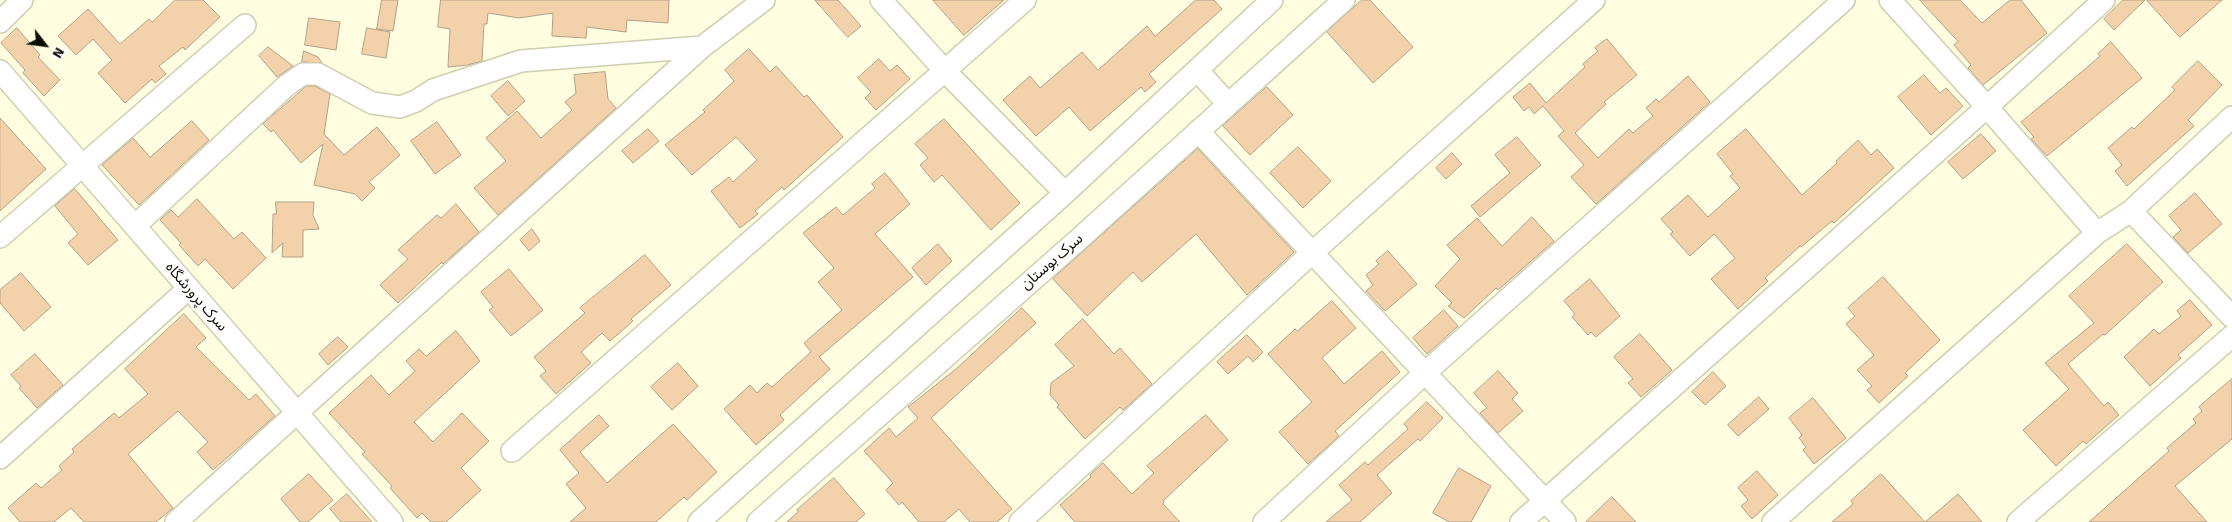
<!DOCTYPE html>
<html>
<head>
<meta charset="utf-8">
<style>
  body { margin:0 }
  #map { position:relative; width:2232px; height:522px; overflow:hidden; background:#fefddf; font-family:Signika,sans-serif }
  canvas { display:block }
  .north { position:absolute; left:20px; top:20px; width:50px; height:50px; -webkit-text-stroke:4px #fff; paint-order:stroke; rotate:120deg; font-size:14px; font-weight:700; line-height:20px; text-align:center; color:#0e0d04 }
  .north::after { content:''; display:block; margin:auto; width:18px; height:22px; background:#0e0d04; clip-path:polygon(50% 0,100% 100%,50% 72%,0 100%) }
</style>
</head>
<body>
<div id="map">
<canvas width="2232" height="522"></canvas>
<div class="north">N</div>
</div>
<script>
const ctx = document.querySelector('canvas').getContext('2d');
ctx.lineJoin = 'round';
function fillPath(path, color) {
  ctx.fillStyle = color;
  ctx.fill(path, 'evenodd');
}
function trace(path, color, width, dash) {
  ctx.strokeStyle = color;
  ctx.lineWidth = width;
  ctx.lineCap = dash ? 'butt' : 'round';
  ctx.setLineDash(dash || []);
  ctx.stroke(path);
}
function drawText(font, color, halo, rows, align = 'center') {
  ctx.font = font + ' Signika,"Noto Sans Arabic",sans-serif';
  ctx.lineWidth = 5;
  ctx.setLineDash([]);
  ctx.textBaseline = 'middle';
  ctx.strokeStyle = halo;
  ctx.fillStyle = color;
  for (const [text, x, y, turn = 0] of rows) {
    ctx.save();
    ctx.translate(x, y);
    ctx.rotate((+turn || 0) * Math.PI / 180);
    ctx.textAlign = isNaN(turn) ? turn : align;
    if (halo) ctx.strokeText(text, 0, 0);
    ctx.fillText(text, 0, 0);
    ctx.restore();
  }
}
const building = new Path2D(`
  M175,0H203L220,17L185,50L183,47L159,66L166,74L155,83L152,79L125,103L98,73L112,60L93,39L76,55L58,36L88,9L120,44L149,19L152,22Z
  M382,0H398L393,31L377,29Z
  M441,0H669L668,23L627,20L626,32L587,27L586,38L552,36L553,13L519,18L488,13L487,24H484L482,61L468,65L448,67L450,29L438,27Z
  M815,0H838L861,26L848,37Z
  M933,0H1004L964,35Z
  M1196,0H1214L1222,9L1149,74L1156,82L1145,92L1141,87L1090,131L1069,107L1036,136L1003,100L1030,76L1040,88L1082,52L1098,70L1147,26L1155,36Z
  M1362,0H1370L1413,47L1373,83L1327,32Z
  M1920,0H1960L1982,23L2010,0H2021L2047,33L1983,85L1968,68L1971,65L1954,45L1958,42Z
  M2123,0H2145L2114,30L2104,19Z
  M2147,0H2222L2180,37Z
  M309,18L340,22L336,50L305,45Z
  M17,28L40,55L38,57L60,80L44,96L23,73L25,70L1,43Z
  M367,28L390,32L386,58L362,54Z
  M1607,39L1637,75L1604,102L1606,104L1575,133L1598,158L1629,129L1633,133L1653,116L1646,108L1656,99L1659,102L1688,76L1710,102L1596,204L1571,177L1584,165L1558,136L1564,131L1543,106L1534,114L1529,107L1524,111L1513,97L1530,83L1546,103L1585,67L1583,64L1598,51L1595,48Z
  M2111,42L2142,78L2047,156L2031,139L2034,137L2021,122L2084,70L2100,56L2098,54Z
  M268,47L293,66L277,77L259,56Z
  M749,49L770,72L776,66L804,97L807,95L843,137L784,190L782,187L755,211L758,214L740,228L711,191L729,177L733,182L757,160L736,137L692,175L665,145L705,112L703,110L734,81L725,70Z
  M304,51L318,57L322,63L302,62Z
  M879,59L890,71L897,65L910,79L876,110L865,98L871,92L858,78Z
  M2198,61L2222,85L2188,120L2194,126L2127,186L2115,171L2122,165L2108,148L2132,127L2134,129L2175,90L2172,87Z
  M605,72L608,99L616,108L498,215L474,188L506,161L486,138L517,111L541,138L572,110L565,102L576,93L574,75Z
  M1924,75L1940,93L1946,88L1963,106L1931,135L1898,97Z
  M508,81L525,101L508,116L491,96Z
  M307,86H315L330,94L324,134L344,155L377,127L400,155L369,182L375,188L362,201L355,194L314,185L323,144L301,163L273,130L271,132L263,124Z
  M1267,87L1293,115L1250,155L1223,126Z
  M0,118L46,169L0,211Z
  M944,119L1020,203L991,230L942,175L934,182L920,165L928,158L915,144Z
  M192,121L209,140L139,205L102,165L133,138L150,157Z
  M437,122L461,155L435,174L411,141Z
  M648,129L659,141L633,163L622,151Z
  M1746,129L1802,195L1837,163L1836,161L1858,140L1871,155L1877,149L1894,168L1834,223L1832,221L1801,247L1800,246L1765,278L1768,281L1738,309L1711,279L1735,258L1714,234L1690,256L1670,234L1673,232L1661,219L1688,195L1708,217L1740,188L1730,176L1733,174L1717,154Z
  M1981,134L1996,151L1963,179L1948,162Z
  M1517,137L1541,165L1480,217L1471,206L1510,173L1495,155Z
  M1298,147L1331,181L1303,208L1270,173Z
  M1198,149L1294,252L1247,295L1196,234L1142,282L1133,272L1087,316L1053,279Z
  M1452,153L1462,164L1446,179L1436,168Z
  M885,173L910,204L875,234L913,277L819,357L830,369L780,415L784,420L756,445L724,409L750,385L757,393L767,383L772,387L811,352L804,343L842,310L818,282L834,268L803,233L836,207L843,215L875,188L872,184Z
  M75,189L118,240L88,265L68,243L78,234L55,206Z
  M2195,193L2222,224L2188,253L2173,237L2181,230L2169,216Z
  M197,199L234,239L242,232L266,258L233,289L205,259L198,266L179,245L181,243L160,220L171,210L178,217Z
  M276,202H314L313,215L319,229L303,230V257H282L283,243L272,253L273,214H276Z
  M456,204L479,232L443,264L442,262L398,303L380,285L408,259L398,250L437,215L441,218Z
  M1532,217L1554,241L1498,290L1496,288L1464,318L1448,306L1452,303L1435,286L1460,259L1447,245L1477,218L1502,246Z
  M532,229L540,241L529,251L520,240Z
  M938,244L952,261L926,285L912,268Z
  M2127,244L2163,282L2105,335L2103,334L2068,364L2104,406L2108,402L2119,415L2086,444L2083,441L2056,466L2023,430L2069,389L2045,363L2094,323L2069,296Z
  M1388,251L1417,284L1385,311L1366,291L1373,285L1366,275L1379,264L1376,261Z
  M645,255L671,285L631,319L633,321L610,341L602,333L581,352L591,363L556,394L540,376L546,371L534,357L585,313L580,308Z
  M509,269L543,310L511,336L489,310L493,307L481,292Z
  M21,273L51,307L24,331L0,303V290Z
  M1883,277L1940,340L1905,373L1908,376L1879,403L1867,390L1872,386L1857,370L1874,355L1846,324L1855,316L1848,308Z
  M1590,279L1620,316L1596,337L1591,332L1588,335L1572,317L1575,314L1564,301Z
  M2190,300L2212,325L2178,355L2181,358L2150,386L2124,357L2154,329L2159,334L2181,316L2177,311Z
  M1332,301L1356,328L1322,358L1344,384L1382,351L1400,372L1335,431L1339,436L1308,464L1279,432L1312,402L1268,354L1295,329L1297,331Z
  M1022,308L1036,323L931,418L1012,509L997,522H970L959,509L944,522H919L902,502L899,505L886,490L893,483L864,451L889,428L896,437L918,418L908,407L956,369Z
  M1444,310L1458,326L1427,354L1413,338Z
  M184,314L206,338L196,347L249,400L256,394L275,416L213,470L197,452L208,442L178,411L128,454L173,508L156,522H84L71,508L54,522H20L8,508L36,483L41,488L62,470L59,466L74,452L72,449L114,413L119,418L148,394L125,369Z
  M1083,319L1114,354L1120,348L1152,384L1123,410L1120,407L1085,439L1057,407L1059,405L1050,395L1051,383L1074,366L1055,345Z
  M456,331L480,361L414,422L433,442L462,413L489,441L461,468L481,490L446,522H431L422,513L417,518L390,488L392,486L362,454L365,452L329,413L371,375L389,395L415,371L406,361L419,349L426,356Z
  M1640,334L1672,370L1641,397L1628,383L1633,379L1614,357Z
  M1247,335L1263,352L1253,362L1248,356L1228,374L1217,362Z
  M338,337L348,347L328,365L319,354Z
  M35,354L63,385L37,408L19,388L21,386L11,375Z
  M678,363L698,386L672,410L651,387Z
  M1498,371L1518,393L1512,399L1523,411L1498,433L1480,413L1487,408L1474,393Z
  M1713,372L1726,386L1705,405L1692,392Z
  M2232,379V439L2175,486L2207,522H2089L2169,451L2167,448L2196,423L2193,419L2202,411L2199,407Z
  M1759,397L1769,409L1738,436L1728,425Z
  M1813,398L1846,438L1814,464L1803,450L1806,447L1799,438L1802,435L1789,418Z
  M1427,402L1443,418L1420,441L1418,439L1377,475L1392,493L1360,522H1326L1352,500L1339,485L1365,462L1368,465L1408,429L1404,424Z
  M599,415L609,426L580,452L607,483L673,424L717,472L687,500L684,497L656,522H570L586,508L566,484L579,473L560,450Z
  M1206,415L1228,440L1164,500L1163,504L1180,522H1075L1060,505L1091,477L1090,475L1103,463L1132,494L1154,473L1147,466Z
  M1459,468L1491,486L1471,522H1449L1433,513Z
  M1757,471L1778,495L1752,519L1741,506L1748,500L1738,488Z
  M309,474L333,500L308,522H300L281,499Z
  M1881,474L1925,522L1958,494L1982,522H1832L1853,504L1851,501Z
  M834,478L865,514L856,522H787L799,511L797,510Z
  M347,494L372,522H341L330,509Z
  M1612,497L1636,522H1586Z`);
fillPath(building, '#f3d1aa');
trace(building, '#b3a08a', 1);
const minor = new Path2D(`
  M881,0L946,72L1065,193
  M1890,0L1987,107L2097,233
  M0,22L22,0
  M0,71L392,522
  M1198,71L1228,104
  M1198,131L1565,522
  M2131,211L2232,317
  M135,226L286,86L303,74H318L372,103L400,107L416,101L433,90L521,61L702,47
  M0,237L245,25
  M512,451L1025,0
  M0,458L189,288
  M176,522L702,47L764,0
  M699,522L1065,193L1272,0
  M758,522L1079,239L1344,0
  M1020,522L1313,252L1594,0
  M1264,522L1426,372L1844,0
  M1521,522L1987,107L2104,0
  M1773,522L2097,233L2131,211L2232,117
  M2018,522L2232,336`);
trace(minor, '#cfceb1', 24);
trace(minor, '#fff', 21);
drawText('15px', '#0e0d04', '#fff', [
  ["سرک بوستان",1052,262,-41],
  ["سرک پرورشگاه",196,297,49]
]);
</script>
</body>
</html>
